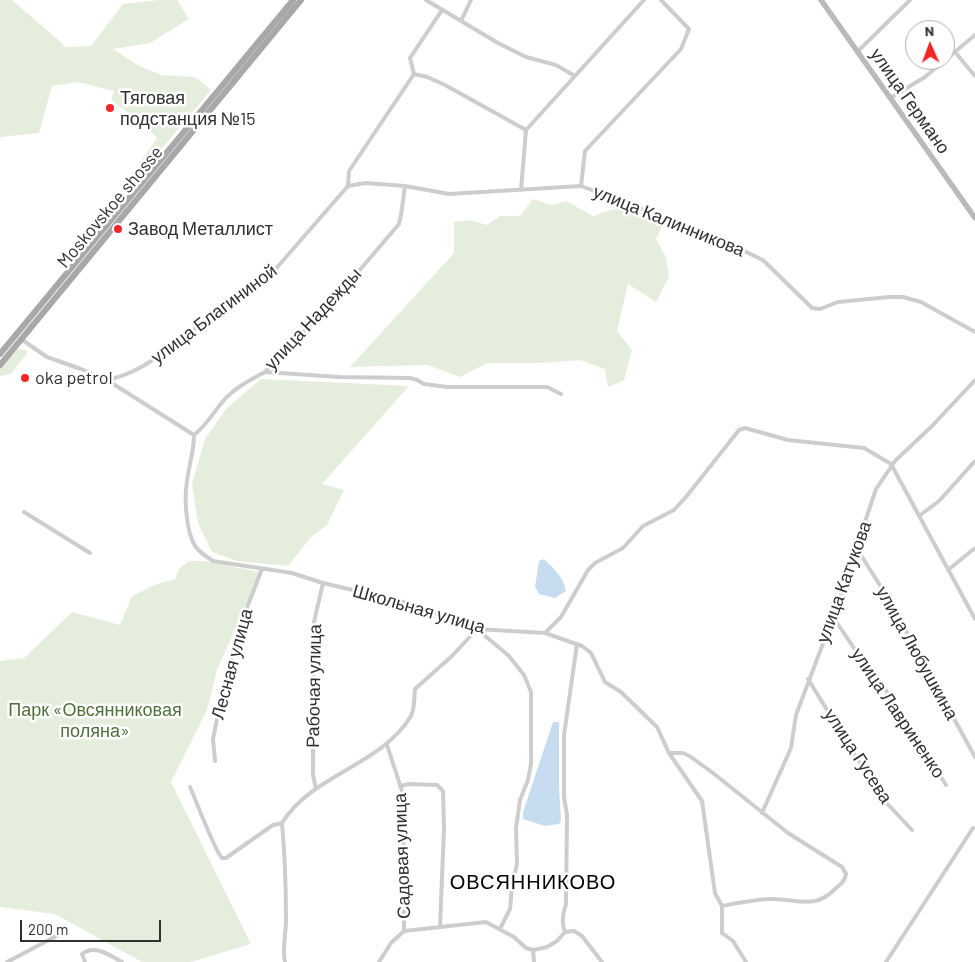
<!DOCTYPE html>
<html>
<head>
<meta charset="utf-8">
<style>
  body { margin:0 }
  #map { position:relative; width:975px; height:962px; overflow:hidden; background:#fff; font-family:Barlow,sans-serif }
  canvas { display:block }
  .north { position:absolute; left:905px; top:20px; width:50px; height:50px; box-sizing:border-box; background:#fff; border:1px solid #acacac; border-radius:50%; rotate:358deg; font-size:14px; font-weight:700; line-height:20px; text-align:center; color:#303030 }
  .north::after { content:''; display:block; margin:auto; width:18px; height:22px; background:#f42526; clip-path:polygon(50% 0,100% 100%,50% 72%,0 100%) }
  .scale { position:absolute; left:20px; top:920px; width:141px; height:22px; box-sizing:border-box; border:2px solid #303030; border-top:0; padding-left:6px; font-size:15px; line-height:18px; white-space:nowrap; color:#303030; -webkit-text-stroke:4px #fff; paint-order:stroke }
</style>
</head>
<body>
<div id="map">
<canvas width="975" height="962"></canvas>
<div class="north">N</div>
<div class="scale">200 m</div>
</div>
<script>
const ctx = document.querySelector('canvas').getContext('2d');
ctx.lineJoin = 'round';
function fillPath(path, color) {
  ctx.fillStyle = color;
  ctx.fill(path, 'evenodd');
}
function trace(path, color, width, dash) {
  ctx.strokeStyle = color;
  ctx.lineWidth = width;
  ctx.lineCap = dash ? 'butt' : 'round';
  ctx.setLineDash(dash || []);
  ctx.stroke(path);
}
function drawText(font, color, halo, rows, align = 'center') {
  ctx.font = font + ' Barlow,sans-serif';
  ctx.lineWidth = 5;
  ctx.setLineDash([]);
  ctx.textBaseline = 'middle';
  ctx.strokeStyle = halo;
  ctx.fillStyle = color;
  for (const [text, x, y, turn = 0] of rows) {
    ctx.save();
    ctx.translate(x, y);
    ctx.rotate((+turn || 0) * Math.PI / 180);
    ctx.textAlign = isNaN(turn) ? turn : align;
    if (halo) ctx.strokeText(text, 0, 0);
    ctx.fillText(text, 0, 0);
    ctx.restore();
  }
}
fillPath(new Path2D(`
  M0,0H12L63,44V47L91,46L123,4L159,0H177L189,19L150,43L113,49L139,66L162,75L195,77L211,90L147,166L142,160L157,138L144,125L111,100L114,91L78,82L52,86L39,133L0,137Z
  M533,199L551,205L566,201L593,216L617,208L665,220L656,239L666,257L669,277L656,302L628,284L617,331L632,350L624,380L608,387L605,369L580,360L540,363H487L460,377L428,365L350,367L454,253V222L470,220L487,225L500,216H520Z
  M16,349L26,350L28,352L11,374L0,376V369Z
  M261,379L409,386L322,484L344,490L327,525L311,537L288,566L237,561L212,552L198,523L192,484L205,439L226,409Z
  M189,561H205L260,572L217,670L207,710L171,782L251,944L190,962H142L55,914L0,907V661L24,658L72,612L120,625L132,596L157,584L175,579L179,569Z`), '#e5eedd');
fillPath(new Path2D(`
  M544,559C553,568 564,577 566,591L555,598L539,594L535,587L539,561Z
  M553,722H559V787L561,820L559,824L545,826L523,819V812Z`), '#c7ddef');
trace(new Path2D(`
  M426,0L498,43L526,57L556,65L575,76
  M461,21L471,0
  M857,52L910,0
  M955,52L975,76
  M414,74L410,58L442,10
  M890,98L925,77L975,35
  M348,186L365,183L405,186L449,194L581,186L704,232L763,260L812,308L820,309L838,302L889,297H903L921,302L975,332
  M581,186L585,151L681,49L689,29L661,0
  M521,190L526,130
  M21,339L47,357L81,369L107,380L194,435
  M265,372L339,377L410,378L417,380L424,384L447,387H547L561,394
  M107,380C129,375 147,366 164,351L273,272L348,186L349,171L414,74L427,77L445,85L526,130L644,0
  M194,435C194,451 189,465 187,481C184,498 186,531 195,546C200,553 207,557 213,561L292,573L323,583L408,603L477,629L545,633L582,646L591,653L605,682L621,692L657,727L669,753H683L691,757L713,773L788,833L842,867L846,874C845,881 841,884 835,889C815,910 797,899 772,899C756,899 738,903 722,906
  M194,435C209,423 213,412 225,399C236,387 252,379 265,372L336,298L399,224L401,215L405,186
  M24,512L90,553
  M919,516L939,501L975,461
  M857,549L888,598L975,757
  M948,570L975,548
  M833,617L860,657L887,692L946,785
  M545,633L561,617L588,570L595,563L623,548L643,526L674,510L686,497L739,430L745,428L788,440L864,448L891,464L975,619
  M808,679L881,797L912,830
  M669,753L702,801L715,893L722,906V933L733,941L746,962
  M215,761L213,739L220,704L234,649L248,605L262,569
  M400,786L409,784L437,785L443,791L444,828L440,927
  M190,787C195,798 216,854 222,858H226L273,825L282,823C312,774 381,766 411,716C415,709 414,697 415,689L452,656L477,629L509,656L524,675L531,692V764L528,780L520,800L516,828L517,864L512,886L510,909L500,929
  M316,789L313,775V632L314,622L323,583
  M762,813L791,748L796,715L833,617L876,489L895,461L932,426L975,380
  M282,823C285,856 286,887 286,920C286,934 282,949 285,962
  M404,931L486,922L514,937L526,948L533,950L547,947L557,941L565,932L574,931L582,936L602,962
  M565,932C561,923 563,914 566,904L567,815L564,797V735L577,644
  M533,950L534,962
  M7,962L66,931
  M85,962L82,954C95,944 109,955 122,962
  M379,962L391,943L404,931L403,794L387,745
  M886,962L973,828`), '#cdcdcd', 4);
trace(new Path2D(`
  M821,0L975,218`), '#bababa', 5.5);
trace(new Path2D(`
  M0,354L293,0
  M0,365L301,0`), '#a8a8a8', 6);
for (const [x, y, r, color] of [
  [110,108,5,"#f42526"],
  [118,229,5,"#f42526"],
  [25,378,5,"#f42526"]
]) {
  const dot = new Path2D();
  dot.arc(x, y, r, 0, 2 * Math.PI);
  ctx.fillStyle = color;
  ctx.fill(dot);
  trace(dot, '#fff', 2);
}
drawText('18px', '#303030', '#fff', [
  ["Тяговая",120,98],
  ["подстанция №15",120,119],
  ["Завод Металлист",128,229],
  ["oka petrol",35,378]
], 'left');
drawText('18px', '#303030', '#fff', [
  ["улица Германо",910,101,55],
  ["Moskovskoe shosse",110,207,-50],
  ["улица Калинникова",669,221,22],
  ["улица Благининой",214,314,-37],
  ["улица Надежды",313,319,-47],
  ["улица Катукова",844,582,-70],
  ["Школьная улица",419,609,16],
  ["улица Любушкина",917,653,61],
  ["Лесная улица",232,664,-75],
  ["Рабочая улица",314,686,-89],
  ["улица Лавриненко",898,713,56],
  ["улица Гусева",858,756,57],
  ["Садовая улица",402,856,-92]
]);
drawText('18px', '#4f7039', '#fff', [
  ["Парк «Овсянниковая",95,710],
  ["поляна»",95,731]
]);
ctx.letterSpacing = '1px';
drawText('20px', '#000', '#fff', [
  ["ОВСЯННИКОВО",533,882]
]);
ctx.letterSpacing = '0px';
</script>
</body>
</html>
